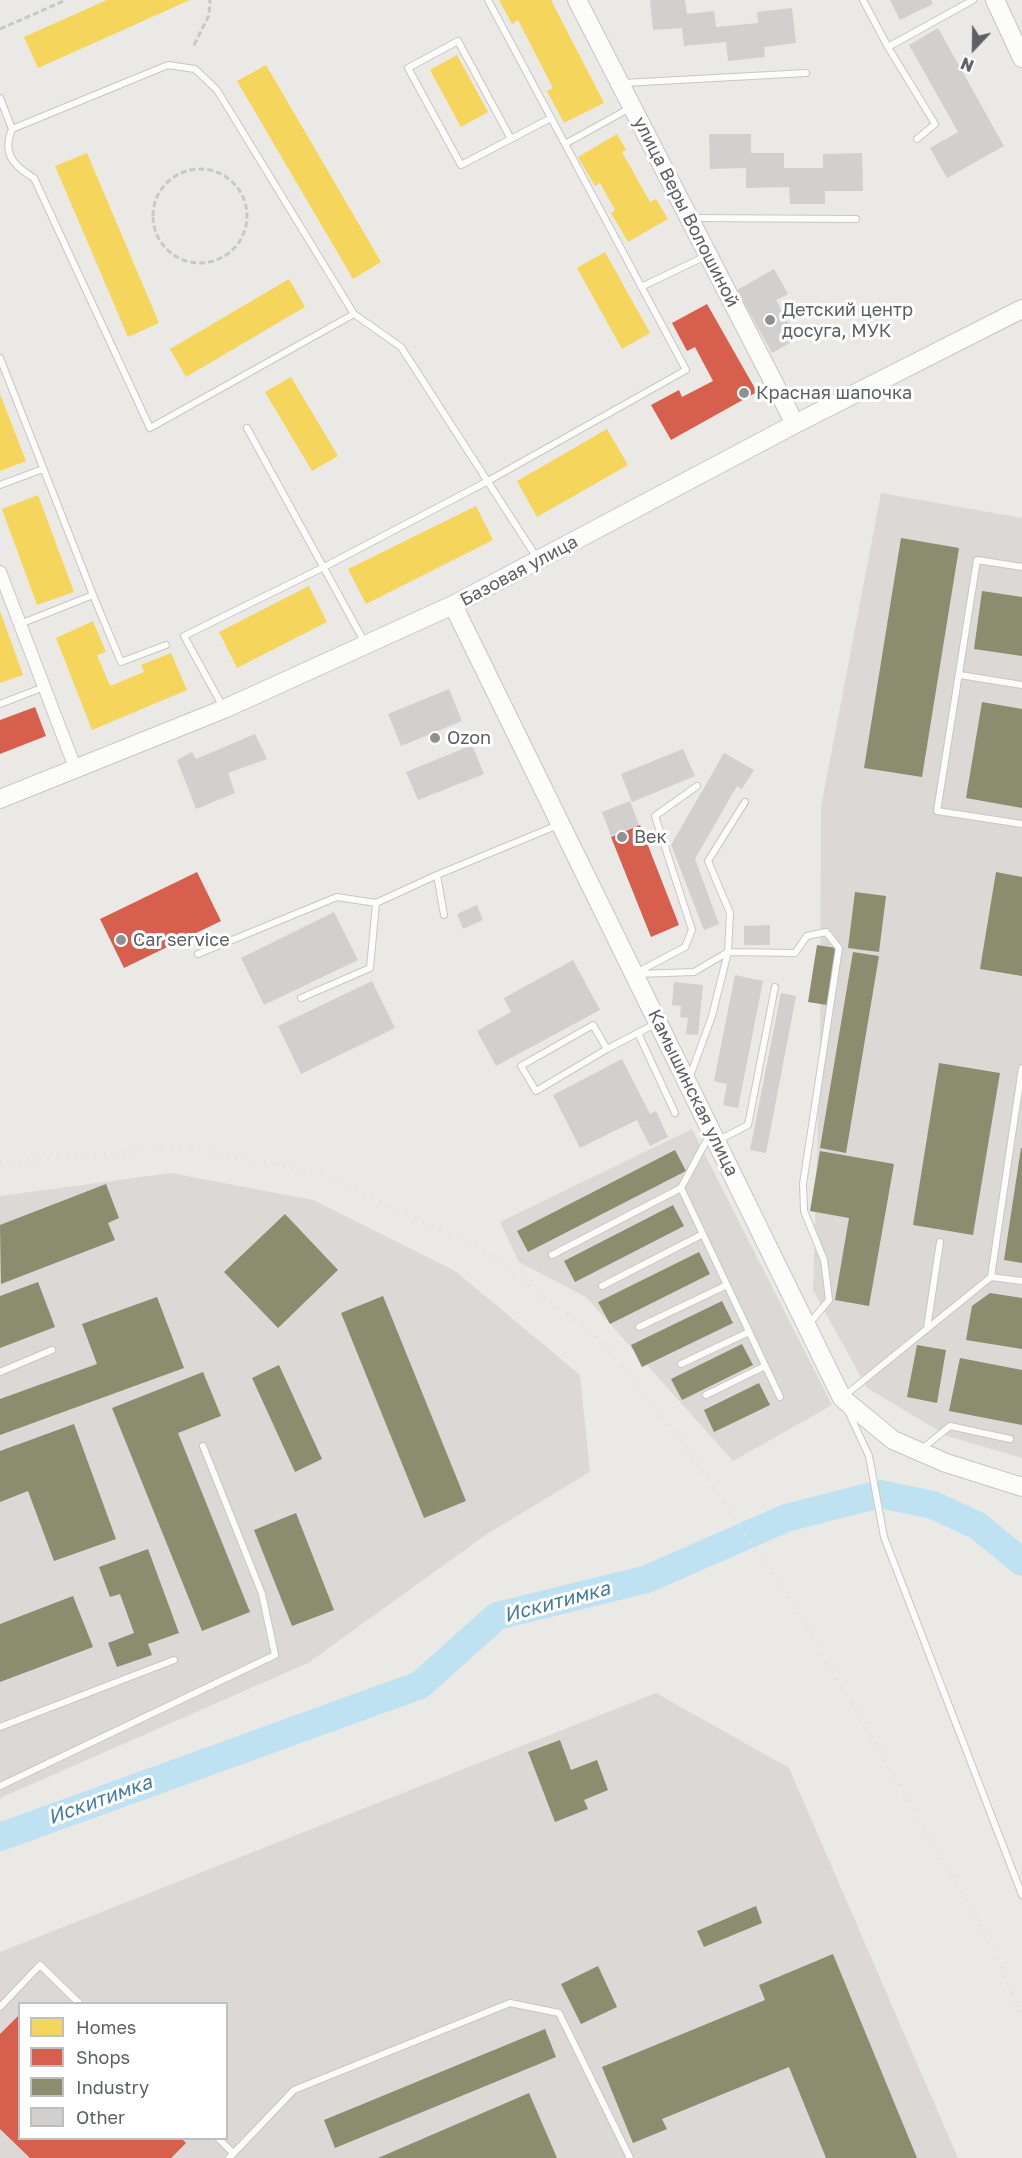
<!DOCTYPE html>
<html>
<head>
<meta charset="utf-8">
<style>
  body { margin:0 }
  #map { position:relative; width:1022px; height:2158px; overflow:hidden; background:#ebe9e6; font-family:"Golos Text",sans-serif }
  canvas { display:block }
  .legend { position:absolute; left:18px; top:2002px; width:210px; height:138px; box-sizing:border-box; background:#fff; border:2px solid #bebfc1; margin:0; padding:8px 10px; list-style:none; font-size:18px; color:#5c6063 }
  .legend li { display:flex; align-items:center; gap:12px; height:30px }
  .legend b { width:30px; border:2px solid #bebfc1 }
  .north { position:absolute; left:944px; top:18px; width:60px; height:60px; -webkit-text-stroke:4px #fff; paint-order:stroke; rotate:202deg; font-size:16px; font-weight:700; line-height:24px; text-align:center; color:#5c6063 }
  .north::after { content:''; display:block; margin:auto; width:21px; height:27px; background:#5c6063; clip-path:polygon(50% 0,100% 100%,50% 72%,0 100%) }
</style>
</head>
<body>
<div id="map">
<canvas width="1022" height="2158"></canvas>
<ul class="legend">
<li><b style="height:16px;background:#f6d55c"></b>Homes</li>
<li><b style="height:16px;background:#d6604d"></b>Shops</li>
<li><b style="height:16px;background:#8c8c6e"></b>Industry</li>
<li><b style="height:16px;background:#d1d0cf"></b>Other</li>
</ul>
<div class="north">N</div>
</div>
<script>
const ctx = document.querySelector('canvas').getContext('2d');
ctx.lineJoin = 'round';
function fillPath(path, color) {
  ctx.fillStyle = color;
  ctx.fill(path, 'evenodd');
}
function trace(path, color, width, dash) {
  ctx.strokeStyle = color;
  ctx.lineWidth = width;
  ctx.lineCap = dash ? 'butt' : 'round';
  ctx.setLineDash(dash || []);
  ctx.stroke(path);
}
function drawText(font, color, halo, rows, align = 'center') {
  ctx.font = font + ' "Golos Text",sans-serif';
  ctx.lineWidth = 6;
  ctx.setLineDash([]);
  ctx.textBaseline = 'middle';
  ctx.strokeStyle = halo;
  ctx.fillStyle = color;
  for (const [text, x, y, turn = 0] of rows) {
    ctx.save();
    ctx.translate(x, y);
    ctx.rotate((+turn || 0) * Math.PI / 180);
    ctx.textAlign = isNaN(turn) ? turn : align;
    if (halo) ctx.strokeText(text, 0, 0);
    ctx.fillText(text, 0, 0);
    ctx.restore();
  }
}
fillPath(new Path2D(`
  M881,493L1022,518V1458L947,1436L867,1388L813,1290L820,1052L821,807Z
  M692,1129L832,1405L733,1461L586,1297L519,1262L500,1222Z
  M171,1173L313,1200L455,1271L580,1375L590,1472L484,1536L308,1663L0,1798V1196Z
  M656,1693L789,1768L958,2158H0V1952ZM20,2004H226V2138H20Z`), '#dbd8d6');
fillPath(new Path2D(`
  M107,0H190L38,68L24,37Z
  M499,0H551L604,103L564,123L547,91L553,88L518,20L512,24Z
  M457,55L488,112L461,127L430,70Z
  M266,65L381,262L353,279L237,81Z
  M617,134L626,150L622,152L650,202L656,199L668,219L628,242L611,213L615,210L600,183L595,186L578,157Z
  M87,153L159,323L128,337L55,166Z
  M605,252L650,333L622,349L577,268Z
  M289,279L305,307L186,377L170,349Z
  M291,377L338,456L312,471L265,392Z
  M0,394L26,461L0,471Z
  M607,429L628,465L537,517L517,481Z
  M38,495L74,592L37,605L2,509Z
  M476,506L493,540L366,604L348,569Z
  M309,586L327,622L237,668L219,632Z
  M0,611L23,675L0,683Z
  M93,621L106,652L97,655L110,686L144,672L141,665L171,653L187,690L92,730L56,638Z`), '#f6d55c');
fillPath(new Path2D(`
  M707,304L757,392L671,440L651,405L679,390L682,397L713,381L695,347L687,351L672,323Z
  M35,707L46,736L0,754V720Z
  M640,825L679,925L651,937L611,837Z
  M197,872L221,921L124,968L100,919Z
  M20,2014V2138H181L186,2143L171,2158H30L0,2129V2034Z`), '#d6604d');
fillPath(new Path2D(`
  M901,538L959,548L922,777L864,768Z
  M982,591L1022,597V656L974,649Z
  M982,702L1022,709V808L966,798Z
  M996,872L1022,877V976L980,969Z
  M855,892L886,896L879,952L848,948Z
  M817,945L836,948L827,1005L808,1002Z
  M853,952L879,956L846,1153L820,1148Z
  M939,1063L1000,1073L973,1235L913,1225Z
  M1021,1148H1022V1263L1004,1260Z
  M675,1150L686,1171L528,1252L517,1231Z
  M820,1151L894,1164L869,1306L835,1300L849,1218L810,1211Z
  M106,1184L119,1218L108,1223L115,1240L1,1284L0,1225Z
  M673,1205L684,1226L575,1282L564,1261Z
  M285,1214L338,1270L278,1328L224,1272Z
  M699,1252L710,1274L610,1324L598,1302Z
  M38,1282L55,1327L0,1348V1296Z
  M990,1293L1022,1298V1349L966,1340L972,1306Z
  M383,1296L466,1501L424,1518L341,1313Z
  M157,1297L184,1368L0,1435V1399L97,1364L82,1324Z
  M722,1301L733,1323L642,1367L631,1345Z
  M742,1344L753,1365L682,1400L671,1379Z
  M917,1345L946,1350L937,1403L907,1397Z
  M960,1358L1022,1370V1425L949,1411Z
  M279,1365L322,1459L295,1472L252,1378Z
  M203,1372L221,1416L178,1433L250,1612L202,1631L112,1408Z
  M759,1383L770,1405L714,1432L704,1410Z
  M74,1424L116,1539L54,1561L28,1491L0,1502V1451Z
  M296,1513L334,1610L292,1626L254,1530Z
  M148,1549L179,1633L148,1644L152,1655L117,1667L108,1643L134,1633L120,1594L110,1597L99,1567Z
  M73,1596L93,1647L0,1682V1624Z
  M560,1740L571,1770L597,1760L608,1790L584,1800L588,1809L555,1822L528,1752Z
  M756,1906L762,1923L704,1947L697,1931Z
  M833,1954L917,2158H826L789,2067L662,2119L667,2129L633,2143L602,2067L765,2000L759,1985Z
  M598,1966L617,2007L581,2024L561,1984Z
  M545,2029L556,2057L335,2148L324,2120Z
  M529,2093L557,2158H378Z`), '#8c8c6e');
trace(new Path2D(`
  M0,1837L420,1685L497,1616L647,1579L786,1518L880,1494L933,1505L978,1526L1022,1562`), '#bee2f2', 28);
fillPath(new Path2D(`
  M650,0H685L687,14L714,11L716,27L758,23L757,12L792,8L796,43L764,47L765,57L728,61L726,42L684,46L682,28L653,30Z
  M890,0H931L933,4L900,20Z
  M938,28L1004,146L947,178L930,148L958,132L909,45Z
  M709,134H751V153H784V168H823V154L862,153L863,191H825V204H790L789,187L746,188V168L710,169Z
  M774,269L788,294L776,300L797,339L772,353L737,290Z
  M449,689L462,721L401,746L388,714Z
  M255,734L267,759L228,773L235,793L196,809L177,760L192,752L196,759Z
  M472,745L484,774L418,800L406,772Z
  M683,749L695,776L632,802L621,774Z
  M724,753L754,770L742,789L737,786L695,859L719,924L704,930L671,845Z
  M630,801L639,825L611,836L602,812Z
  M477,905L483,920L463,929L457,914Z
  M334,912L358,960L264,1005L241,958Z
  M770,925V945H744V926Z
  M573,960L600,1010L496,1066L477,1031L511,1012L504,998Z
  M735,975L763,981L738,1108L723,1105L727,1084L714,1081Z
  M372,981L395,1028L301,1074L278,1026Z
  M674,982L703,985L698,1035L686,1034L688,1018L680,1017L681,1006L672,1005Z
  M781,993L796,996L766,1153L750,1150Z
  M622,1059L650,1114L656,1111L668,1137L650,1146L637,1120L580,1148L553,1095Z`), '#d1d0cf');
const lane = new Path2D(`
  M863,0L888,47L935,124L917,139
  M888,47L973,0
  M624,83L806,73
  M0,98L12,129C2,153 13,166 34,178L150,428L354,314
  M12,129L168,65L195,69L217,90L354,314L401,347L537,558
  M511,139L458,41L408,68L461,165L551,118
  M565,144L630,108
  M692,218L856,219
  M641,287L706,256
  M0,358L93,595L121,662L166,645
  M247,428L365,643
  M0,485L43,469
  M1022,567L977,560L937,811L1022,824
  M20,624L93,595
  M960,675L1022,685
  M0,704L44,687
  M223,707L184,636L324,567L488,481L686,370L488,0
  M437,875L444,915
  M198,954L337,897L376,903L437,875L558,825
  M638,972L685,947L692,930L655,816L697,786
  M638,974L694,972L728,952L730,913L708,861L745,802
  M301,998L370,968L376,903
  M638,1033L675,1113
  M607,1049L536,1091L521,1066L593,1025L607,1049L655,1024
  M689,1079L712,1016L728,952L795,953L807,936L826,932L839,948L803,1184L804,1211L824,1260L829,1300L809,1324
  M710,1134L681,1188L780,1397
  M717,1141L748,1125L775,987
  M552,1255L681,1188
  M991,1277L1022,1281
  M602,1286L703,1234
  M639,1327L727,1285
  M927,1328L940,1242
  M681,1364L749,1332
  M0,1372L52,1350
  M706,1395L765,1366
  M843,1397L991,1277L1022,1068
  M848,1411L869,1456L884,1537L1022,1895
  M922,1449L950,1426L1010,1439
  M0,1727L174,1660
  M0,1786L275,1655L262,1594L203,1446
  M0,2007L40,1965L80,2004
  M218,2138L233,2153
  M229,2158L294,2090L510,2003L559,2013L630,2158`);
const street = new Path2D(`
  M0,572L76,770`);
const secondary = new Path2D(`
  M577,0L795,424
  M995,0L1022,58
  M453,605L842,1398L893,1440L946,1463L1022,1487
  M0,799L224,709L453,605L795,424L1022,309`);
trace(lane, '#c7c7c6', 8);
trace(street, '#c7c7c6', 14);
trace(secondary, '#c5c6c5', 20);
trace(new Path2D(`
  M0,29L66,0
  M194,45L209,15L210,0
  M153 216a47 47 0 1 1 94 0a47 47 0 1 1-94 0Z`), '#c5cac7', 3, [6, 3]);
trace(lane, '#fcfcfb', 6);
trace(street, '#fcfcfb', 12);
trace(secondary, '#fcfcfb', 18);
trace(new Path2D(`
  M0,1163L184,1148L320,1172L482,1250L595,1335L679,1437L790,1600L900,1785L994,1950L1022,2016`), '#e2e2e2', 4.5, [1.5, 8]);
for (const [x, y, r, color] of [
  [770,320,6,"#8e9091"],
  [744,393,6,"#8e9091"],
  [435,738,6,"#8e9091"],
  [622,837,6,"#8e9091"],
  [121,940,6,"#8e9091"]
]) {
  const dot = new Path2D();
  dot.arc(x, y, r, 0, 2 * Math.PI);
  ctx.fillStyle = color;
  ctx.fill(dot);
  trace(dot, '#fff', 2);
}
drawText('18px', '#5c6063', '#fff', [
  ["улица Веры Волошиной",686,212,63],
  ["Базовая улица",519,571,-28],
  ["Камышинская улица",693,1093,64]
]);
drawText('18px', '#5c6063', '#fff', [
  ["Детский центр",782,310],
  ["досуга, МУК",782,331],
  ["Красная шапочка",756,393],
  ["Ozon",447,738],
  ["Век",634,837],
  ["Car service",133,940]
], 'left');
drawText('italic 20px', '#467c9f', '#fff', [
  ["Искитимка",557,1602,-15],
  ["Искитимка",100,1800,-20]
]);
</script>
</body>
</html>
